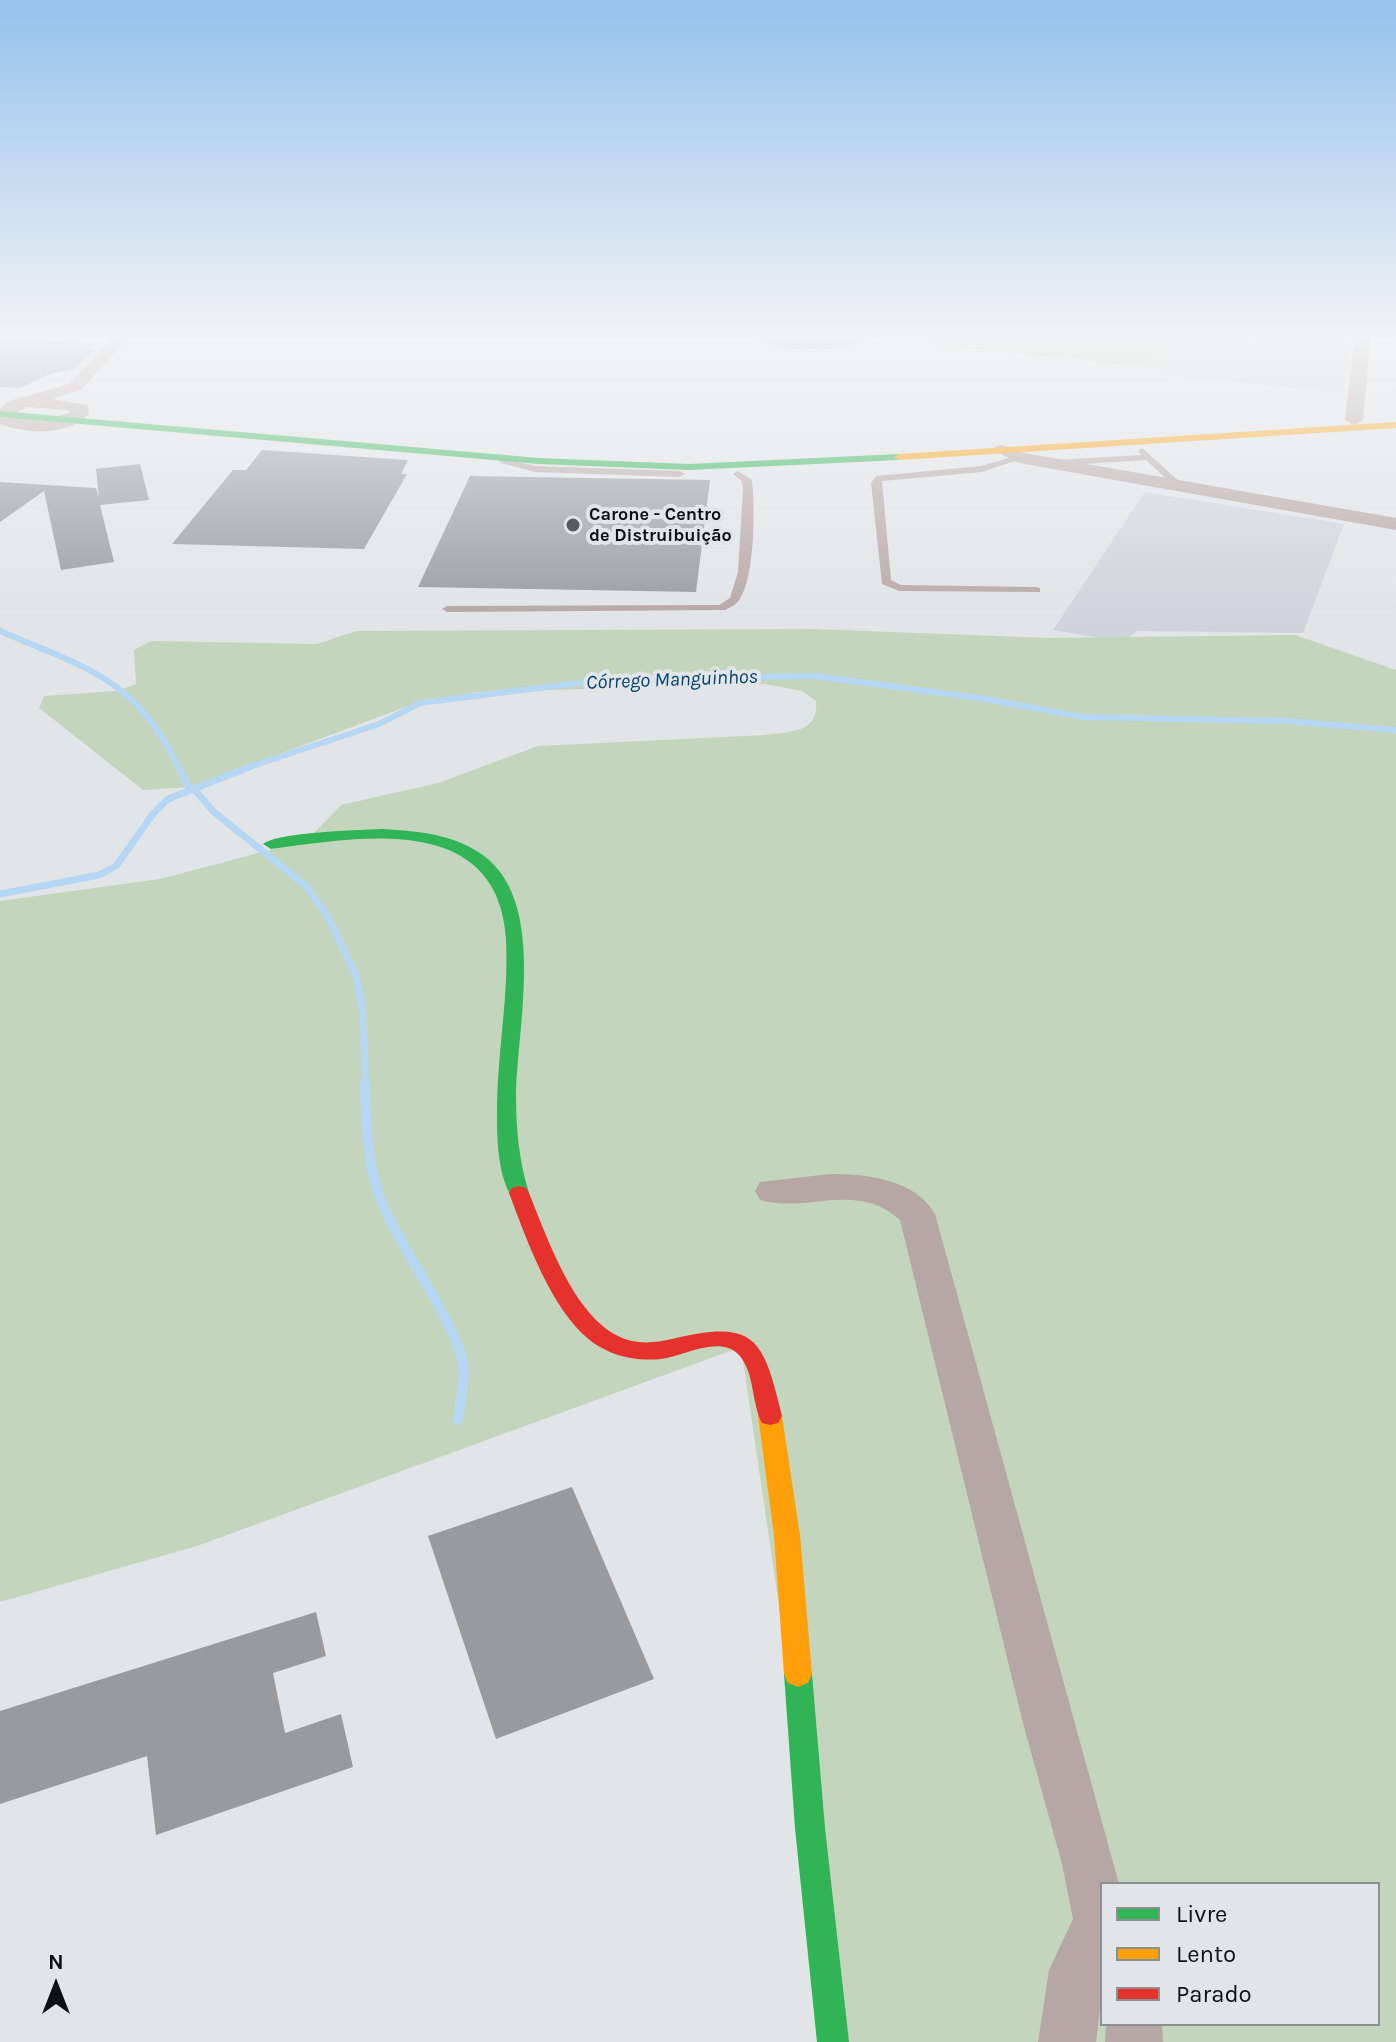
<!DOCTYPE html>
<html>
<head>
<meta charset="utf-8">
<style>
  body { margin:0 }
  #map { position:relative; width:1396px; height:2042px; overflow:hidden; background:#e2e5e7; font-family:Karla,sans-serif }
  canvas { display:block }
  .legend { position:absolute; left:1100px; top:1882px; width:280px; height:144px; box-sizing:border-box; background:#e1e5e8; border:2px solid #8d9092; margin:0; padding:10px 14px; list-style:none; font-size:24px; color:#0f1011 }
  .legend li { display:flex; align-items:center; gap:16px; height:40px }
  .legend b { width:40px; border:2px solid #8d9092 }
  .north { position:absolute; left:16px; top:1946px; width:80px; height:80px; -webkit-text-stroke:6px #e1e5e8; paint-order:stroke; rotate:0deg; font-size:22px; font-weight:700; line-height:32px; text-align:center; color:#0f1011 }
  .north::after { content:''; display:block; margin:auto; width:28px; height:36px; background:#0f1011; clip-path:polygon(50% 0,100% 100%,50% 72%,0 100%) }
</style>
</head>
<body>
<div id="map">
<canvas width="1396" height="2042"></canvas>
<ul class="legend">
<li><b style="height:10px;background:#30b455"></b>Livre</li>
<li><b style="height:10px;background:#ff9f0a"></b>Lento</li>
<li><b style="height:10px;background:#e5322d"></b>Parado</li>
</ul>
<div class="north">N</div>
</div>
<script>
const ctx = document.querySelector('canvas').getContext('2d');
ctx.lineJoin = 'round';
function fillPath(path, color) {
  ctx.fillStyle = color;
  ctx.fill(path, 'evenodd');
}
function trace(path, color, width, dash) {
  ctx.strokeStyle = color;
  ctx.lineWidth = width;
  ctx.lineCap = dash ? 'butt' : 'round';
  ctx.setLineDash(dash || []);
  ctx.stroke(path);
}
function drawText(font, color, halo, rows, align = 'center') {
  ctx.font = font + ' Karla,sans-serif';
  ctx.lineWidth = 8;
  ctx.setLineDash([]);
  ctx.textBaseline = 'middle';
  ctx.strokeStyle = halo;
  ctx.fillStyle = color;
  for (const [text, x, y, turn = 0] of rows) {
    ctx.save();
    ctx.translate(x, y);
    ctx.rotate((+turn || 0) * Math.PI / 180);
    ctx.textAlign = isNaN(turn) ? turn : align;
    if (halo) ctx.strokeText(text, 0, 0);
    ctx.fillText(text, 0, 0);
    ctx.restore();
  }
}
fillPath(new Path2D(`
  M1348,337L1343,393L1160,375L1158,338Z
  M1145,492L1344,524L1303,633L1137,631L1123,642L1053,630Z`), '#cfd4da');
fillPath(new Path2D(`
  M883,337L1158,338L1159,368L881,339Z
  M813,629L1049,638L1295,635L1396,670V2042H843L741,1347L197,1546L0,1602V901L160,879L285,846L311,836L341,805L438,783L538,746L765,735C788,732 820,733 816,701L802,691L764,684L478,692L416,703L191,787L143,790L39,708L44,696L117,691L136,684L134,650L151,641L317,644L356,631ZM1102,1884H1378V2024H1102Z`), '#c3d5bc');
trace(new Path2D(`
  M0,631C86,668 136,678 179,768
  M246,768L379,724L420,703L610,679L815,676L986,699L1083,717L1286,721L1396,730`), '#b6d7f3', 6);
trace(new Path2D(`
  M178,766L190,790
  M194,789L214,812L306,886L327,915L356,975L363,1013L366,1086
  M0,894L99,875L116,866L153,814L168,799L252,766`), '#b6d7f3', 7);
trace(new Path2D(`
  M365,1084C367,1126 366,1166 383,1205C400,1248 463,1332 464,1371C464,1387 460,1404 458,1420`), '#b6d7f3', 10);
fillPath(new Path2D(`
  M0,337L96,343L86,349H97L73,370L52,373L20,388L0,387Z
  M262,450L408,460L401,474H407L364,549L172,544L233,470H246Z
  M140,464L149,500L100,505L114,562L61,570L44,491L0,522V482L96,488L99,498L96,469Z
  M470,476L710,480L696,592L418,587Z
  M572,1487L654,1679L496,1739L428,1536Z
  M316,1612L326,1656L273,1673L285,1733L341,1714L353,1767L156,1835L147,1756L0,1804V1711Z`), '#989a9b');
fillPath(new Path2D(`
  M1142,448L1181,483V487H1175L1146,460L1054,466L1049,463L1054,460L1141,455L1138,451Z
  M1016,456L1024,458L982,472L882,481L891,580L901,585L1036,587L1040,588V592L899,591L882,584L871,483L876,476L981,466Z
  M504,458L535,466L680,471L685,474L680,477L535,472L501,463L499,461Z
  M738,471L752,480C755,509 755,574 740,599C736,605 731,607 725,610L447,612L442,609L447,606L719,605L730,598L738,572L743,489L742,481L733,474Z`), '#b6a7a5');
fillPath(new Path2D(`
  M113,337H129L81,390L52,399L87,405L89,414C68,436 27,434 0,424V409L9,401L69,384ZM26,407L67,410L72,412L41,421L12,416Z
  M752,337L811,340L870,337C850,353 772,353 752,337Z
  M1355,337H1371L1363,420L1354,425L1345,420Z
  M1002,445L1024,453L1396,518V530L1019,463L993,450L996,446Z
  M830,1174C867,1174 915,1179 935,1214L1119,1884H1102V1992L1096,2042H1038L1049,1970L1073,1919L1062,1864L1024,1727L900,1220C856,1180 808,1214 760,1200L755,1191L760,1182Z
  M1106,2024H1162L1163,2042H1105Z`), '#b6a7a5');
fillPath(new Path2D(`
  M0,411L539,458L689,464L899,454L904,457L899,460L689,470L539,464L0,417Z
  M383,829C420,831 459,835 488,859C546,909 517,1028 516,1096C516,1129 519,1161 529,1193L526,1198H512C496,1171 497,1133 497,1103C498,1048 509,993 506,939C498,811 359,837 271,849L263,844C278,832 360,830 383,829Z
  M798,1661L808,1665L812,1674L825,1828L849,2042H817L795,1828L784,1674L788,1665Z`), '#30b455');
fillPath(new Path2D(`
  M1396,422V428L899,460L894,457L899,454Z
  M770,1407L778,1409L782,1416L800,1535L812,1674L808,1683L798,1687L788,1683L784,1674L774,1535L758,1416L762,1409Z`), '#ff9f0a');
fillPath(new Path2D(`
  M519,1186L526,1188L529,1193C547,1237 573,1314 618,1336C635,1345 655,1343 672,1339C756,1319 763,1338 782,1416L778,1423L770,1425L762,1423C751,1402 755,1371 738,1354C719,1335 683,1356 661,1359C642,1361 619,1358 602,1348C555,1323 527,1240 509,1193L512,1188Z`), '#e5322d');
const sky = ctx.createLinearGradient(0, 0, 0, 623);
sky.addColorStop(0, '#94c2ec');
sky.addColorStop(0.54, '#f2f3f4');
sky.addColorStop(1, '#f2f3f400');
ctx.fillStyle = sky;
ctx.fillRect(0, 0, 1396, 623);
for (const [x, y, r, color] of [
  [573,525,8,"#595b5c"]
]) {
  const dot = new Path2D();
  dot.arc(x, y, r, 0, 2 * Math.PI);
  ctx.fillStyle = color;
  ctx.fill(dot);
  trace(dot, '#e1e5e8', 3);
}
drawText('bold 18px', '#0f1011', '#e1e5e8', [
  ["Carone - Centro",589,515],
  ["de Distruibuição",589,536]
], 'left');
drawText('italic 20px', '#02446d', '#e1e5e8', [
  ["Córrego Manguinhos",672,680,-2]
]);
</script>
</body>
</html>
